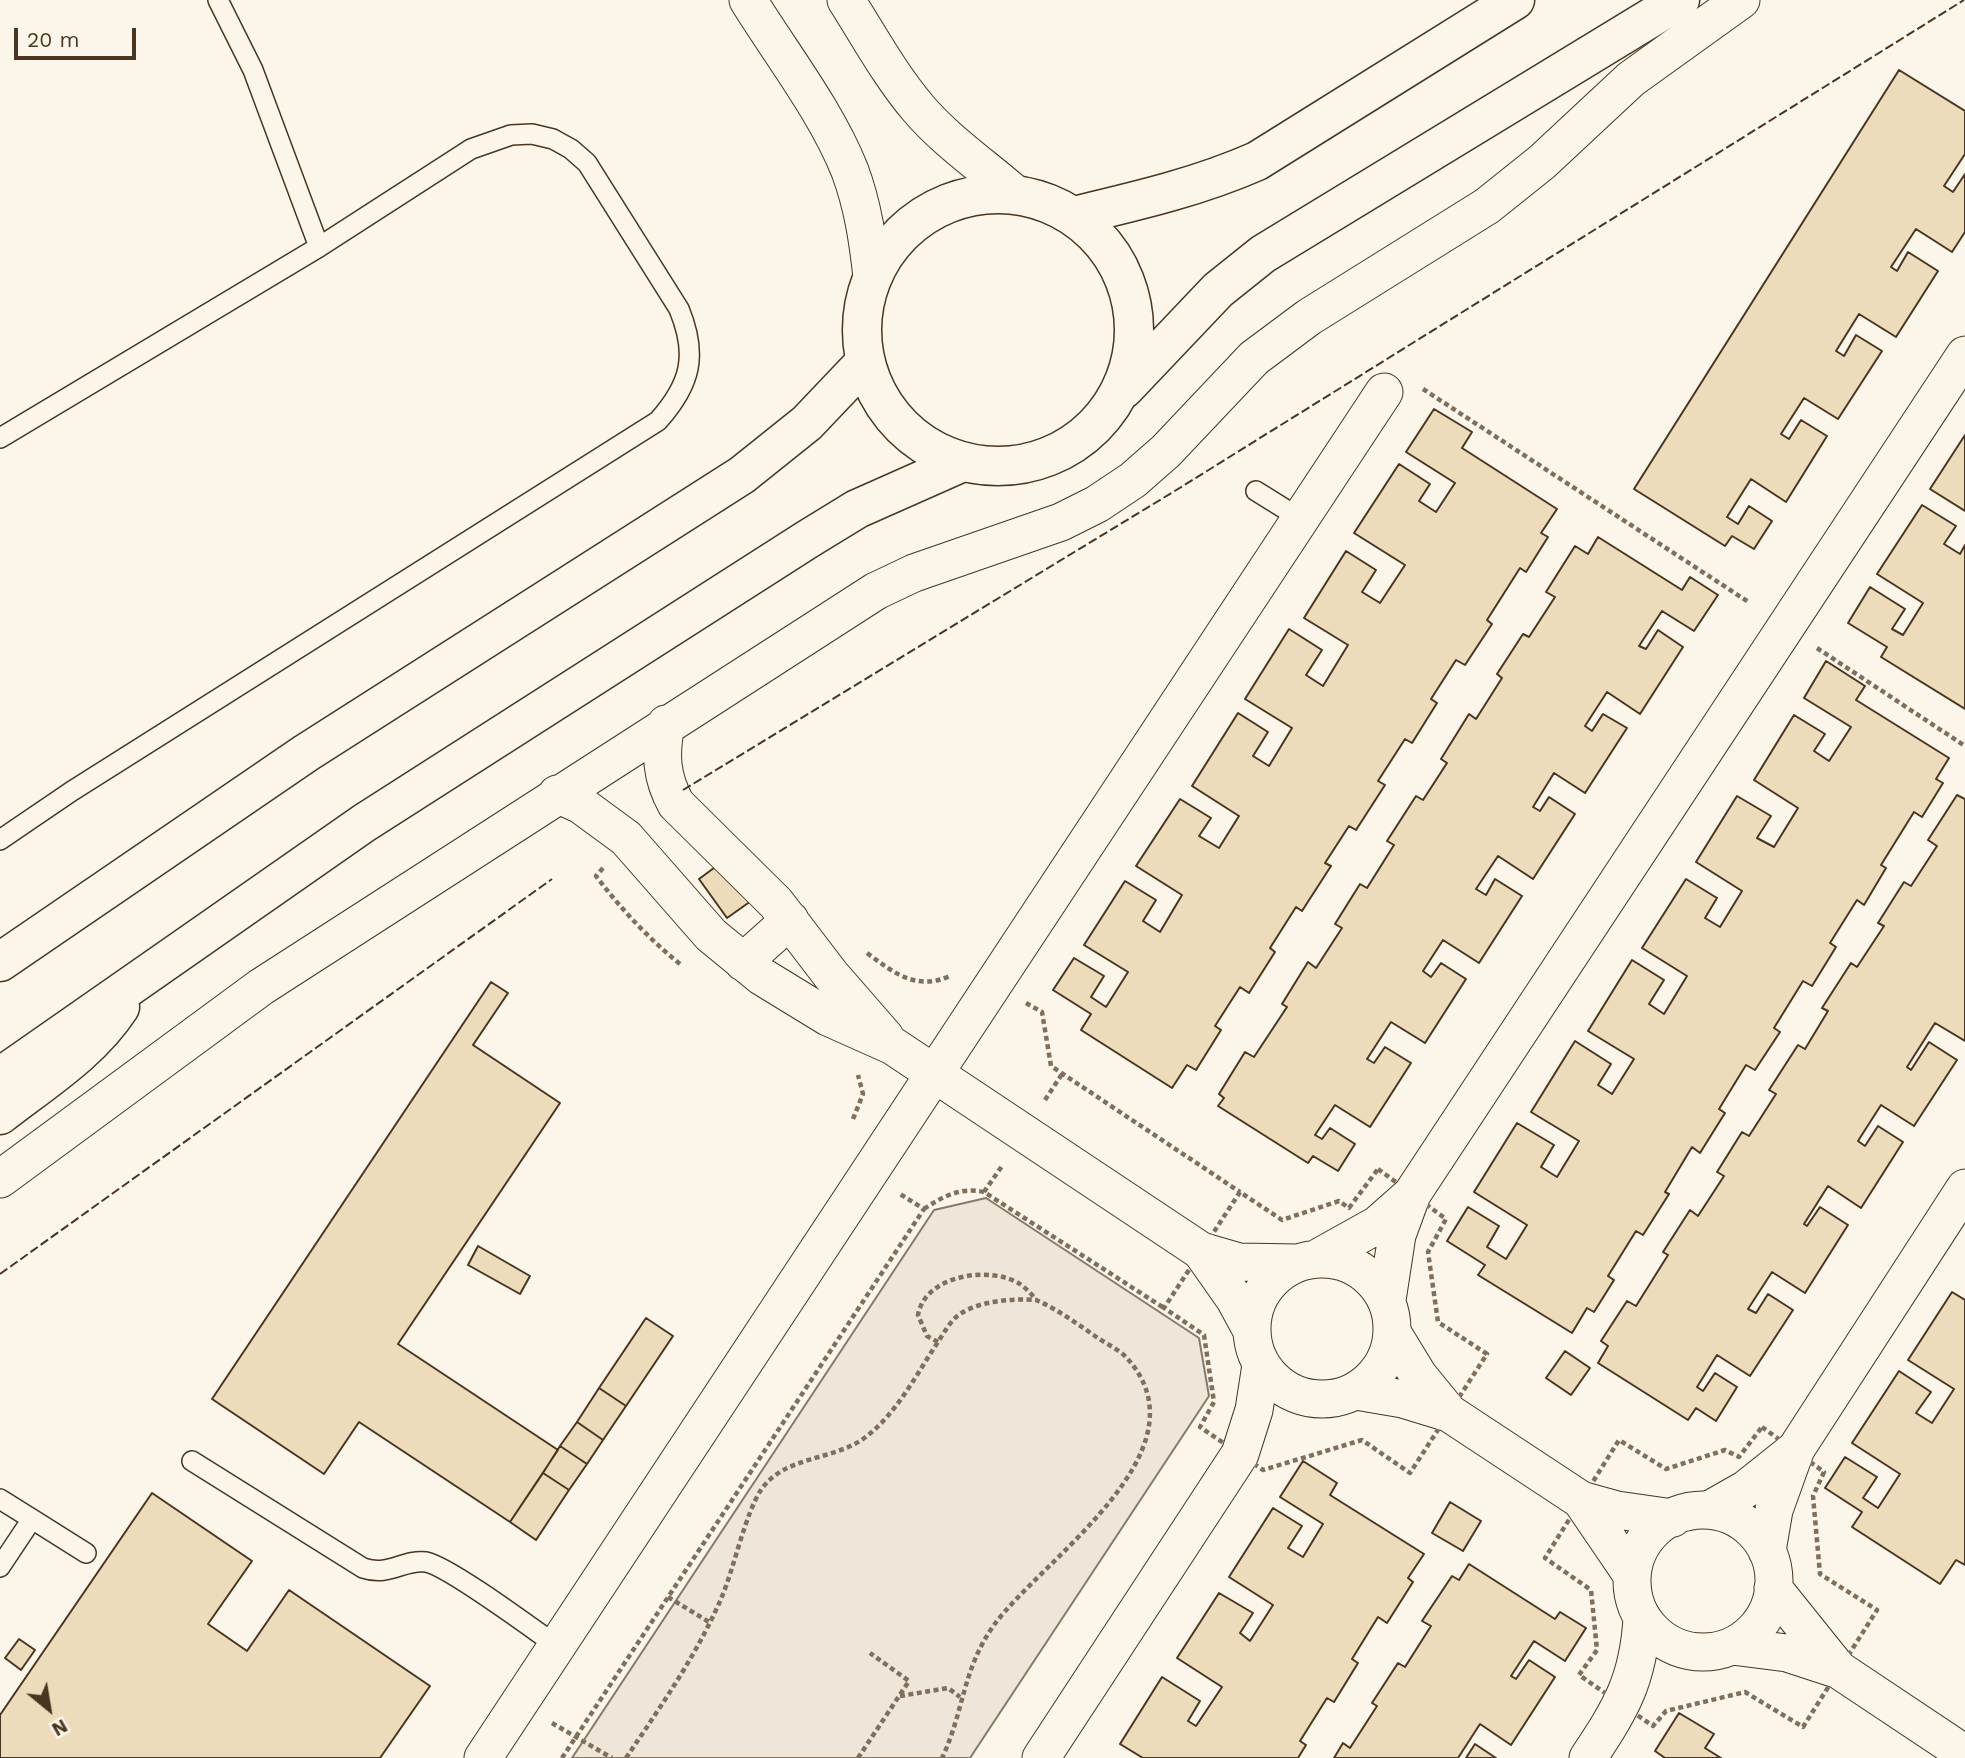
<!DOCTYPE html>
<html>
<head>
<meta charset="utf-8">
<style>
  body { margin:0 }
  #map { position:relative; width:1965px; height:1758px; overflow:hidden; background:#fbf6e9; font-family:"Work Sans",sans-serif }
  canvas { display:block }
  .north { position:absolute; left:14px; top:1674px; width:70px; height:70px; -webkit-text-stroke:5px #fbf6e9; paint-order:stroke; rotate:150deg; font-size:19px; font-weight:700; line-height:28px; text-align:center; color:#4a3520 }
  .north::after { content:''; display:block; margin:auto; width:24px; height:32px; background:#4a3520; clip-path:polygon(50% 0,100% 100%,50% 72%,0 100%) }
  .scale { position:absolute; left:14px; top:28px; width:122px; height:32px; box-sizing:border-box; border:4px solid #4a3520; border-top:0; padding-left:9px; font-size:21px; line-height:24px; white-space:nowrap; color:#4a3520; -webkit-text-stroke:5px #fbf6e9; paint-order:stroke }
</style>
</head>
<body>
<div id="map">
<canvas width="1965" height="1758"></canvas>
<div class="north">N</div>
<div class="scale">20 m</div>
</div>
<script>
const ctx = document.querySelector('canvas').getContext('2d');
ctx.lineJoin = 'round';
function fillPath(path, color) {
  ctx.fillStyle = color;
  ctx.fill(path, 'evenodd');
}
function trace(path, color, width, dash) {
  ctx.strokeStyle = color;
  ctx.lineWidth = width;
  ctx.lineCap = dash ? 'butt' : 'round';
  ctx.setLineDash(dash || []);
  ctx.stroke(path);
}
const green = new Path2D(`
  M986,1198L1199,1338L1209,1396L970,1758H572L934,1210Z`);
fillPath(green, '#ede6d9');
trace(green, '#887966', 2);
const building = new Path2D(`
  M1899,70L1965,111V154L1944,186L1953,192L1965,174V232L1952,252L1916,229L1891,267L1897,271L1908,252L1938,271L1896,337L1859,314L1836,351L1844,356L1856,335L1882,351L1838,419L1804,398L1781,434L1789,439L1801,420L1827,436L1786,502L1751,479L1727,517L1738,524L1749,506L1772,521L1754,549L1732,536L1725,546L1634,489Z
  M1434,409L1472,432L1462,448L1557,509L1541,533L1548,537L1526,572L1520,568L1487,620L1492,624L1465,665L1456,660L1431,699L1437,703L1412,743L1405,739L1378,781L1385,785L1356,830L1349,826L1325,863L1331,866L1302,911L1296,907L1270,948L1275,952L1249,993L1240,987L1215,1026L1221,1030L1196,1070L1187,1065L1172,1088L1081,1030L1091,1014L1053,990L1074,958L1104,976L1091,997L1106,1007L1128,972L1084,945L1125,881L1156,900L1143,921L1160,932L1182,895L1136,866L1180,799L1211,818L1199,836L1219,848L1239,816L1192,786L1238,713L1268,732L1253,756L1269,766L1292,728L1245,699L1289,629L1322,650L1306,675L1323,686L1348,645L1304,618L1346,551L1376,570L1362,592L1380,603L1405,565L1354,533L1399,464L1430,484L1419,501L1436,512L1455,483L1406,452Z
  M1965,435V511L1930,489Z
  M1922,505L1956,526L1944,544L1960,554L1965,545V709L1881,657L1887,647L1848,623L1870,587L1905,609L1892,629L1903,635L1923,603L1877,574Z
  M1598,537L1682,590L1690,577L1718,595L1694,631L1662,611L1639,646L1646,649L1658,630L1683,647L1640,714L1607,692L1585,726L1592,731L1603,714L1627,728L1585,793L1554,773L1533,807L1540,811L1549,797L1575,814L1533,879L1498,856L1476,889L1486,895L1495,879L1522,896L1479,963L1443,940L1423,971L1431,977L1441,963L1466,979L1425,1043L1391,1022L1367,1059L1374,1063L1385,1047L1411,1063L1370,1127L1335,1105L1315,1135L1322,1139L1330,1128L1355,1144L1338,1171L1313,1156L1308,1163L1218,1106L1224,1098L1219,1094L1245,1052L1254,1057L1287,1007L1282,1004L1308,962L1316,968L1342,928L1335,924L1360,884L1367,888L1394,845L1387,841L1416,796L1423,800L1447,763L1441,759L1469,714L1476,719L1502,678L1497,674L1523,634L1529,637L1555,597L1546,592L1575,546L1588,554Z
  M1826,661L1865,686L1856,700L1949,758L1936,779L1943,783L1922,817L1914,812L1881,865L1886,868L1864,905L1857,900L1830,943L1836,947L1812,986L1803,981L1774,1028L1780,1032L1755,1070L1746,1065L1719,1109L1725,1113L1700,1153L1692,1147L1665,1192L1669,1194L1643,1235L1636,1231L1608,1276L1614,1280L1594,1312L1587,1308L1572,1333L1478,1275L1485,1265L1447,1241L1468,1207L1499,1226L1487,1247L1506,1259L1527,1225L1474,1192L1517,1123L1554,1145L1541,1167L1557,1177L1579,1141L1531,1112L1575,1041L1611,1064L1598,1085L1612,1094L1634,1059L1588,1031L1632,960L1664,980L1649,1004L1664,1014L1687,976L1642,948L1686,879L1717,898L1705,918L1720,927L1742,891L1696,862L1737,796L1771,816L1757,838L1774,847L1798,808L1754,780L1794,715L1825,734L1814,751L1829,761L1851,727L1804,698Z
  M1957,795L1965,799V1041L1935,1023L1907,1067L1911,1070L1929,1042L1957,1060L1914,1126L1881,1105L1858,1141L1865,1146L1878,1126L1903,1142L1861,1208L1828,1186L1804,1224L1807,1226L1820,1207L1848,1225L1805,1293L1772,1272L1748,1309L1756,1313L1768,1294L1793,1310L1750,1376L1717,1355L1697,1387L1703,1391L1715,1373L1737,1387L1716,1421L1696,1408L1688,1420L1598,1363L1608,1346L1601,1341L1627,1301L1636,1306L1668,1255L1663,1252L1690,1210L1698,1216L1724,1176L1717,1172L1742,1132L1749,1136L1776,1094L1769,1090L1798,1045L1805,1049L1828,1011L1822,1008L1851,963L1857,967L1884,926L1878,923L1904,882L1911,886L1937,846L1928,840Z
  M722,862L751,901L727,918L699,879Z
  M491,982L508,993L473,1045L560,1103L398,1344L558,1450L510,1522L359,1422L324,1474L212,1399Z
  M478,1246L530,1276L520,1294L468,1265Z
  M1952,1292L1965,1300V1565L1956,1560L1940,1584L1852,1527L1862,1512L1825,1488L1845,1457L1877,1477L1863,1498L1878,1508L1900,1474L1852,1443L1899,1371L1931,1392L1916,1413L1932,1423L1954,1389L1908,1360Z
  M646,1318L673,1336L626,1406L599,1388Z
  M1565,1351L1590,1368L1571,1395L1546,1378Z
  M599,1388L626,1406L603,1440L577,1422Z
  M577,1422L603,1440L587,1464L560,1446Z
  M560,1446L587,1464L569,1490L543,1473Z
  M1303,1461L1337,1483L1330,1495L1424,1554L1408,1578L1413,1582L1387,1623L1378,1617L1352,1659L1358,1663L1334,1702L1327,1698L1300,1741L1306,1745L1298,1758H1143L1120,1744L1162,1677L1200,1701L1188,1721L1196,1726L1222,1687L1177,1658L1219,1593L1253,1613L1240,1633L1250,1641L1273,1605L1229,1577L1273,1508L1302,1526L1288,1548L1303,1557L1323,1524L1280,1497Z
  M543,1473L569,1490L536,1540L510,1522Z
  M152,1493L252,1561L208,1624L247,1651L289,1590L430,1686L380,1758H0V1715Z
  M1450,1502L1481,1521L1463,1551L1432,1533Z
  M1469,1564L1555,1619L1560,1612L1586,1628L1565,1661L1534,1641L1511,1676L1516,1679L1529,1660L1555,1677L1511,1745L1480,1724L1458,1758H1334L1343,1743L1350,1748L1377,1706L1372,1703L1398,1663L1405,1667L1431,1626L1422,1621L1452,1576L1459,1580Z
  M19,1639L35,1650L21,1670L5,1658Z
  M1679,1713L1714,1734L1705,1748L1721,1758H1665L1655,1751Z
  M1475,1744L1496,1758H1466Z`);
fillPath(building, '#ecdcbc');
trace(building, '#4a3520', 2);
const service = new Path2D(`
  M218,0L253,70L319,247
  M0,438L319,247L471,149L511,135L532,134L553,139L571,149L587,163L679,309C698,355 691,384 658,421L72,791L0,840
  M1256,491L1301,519
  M192,1461L363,1568C390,1577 403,1559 426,1562C448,1566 533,1629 557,1646
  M0,1499L32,1519L0,1567
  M32,1519L86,1553`);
const minor = new Path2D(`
  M748,0C782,55 826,111 850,171C863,206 868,241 872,277
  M846,0C869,36 890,75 918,108C946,141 983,166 1015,194
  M666,724C660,754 661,777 676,804L776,903L831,975L885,1037
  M557,794L581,805L626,838L711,935L761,976L828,1017L893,1046L1201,1251L1239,1262L1298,1263
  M743,962L790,920
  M0,1179L261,987L876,591L914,573L1061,522L1097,504L1133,480L1166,451L1254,358L1309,317L1487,206L1542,162L1631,79L1741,0
  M1201,1251L1234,1298L1252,1331
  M1252 1329a70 70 0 1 1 140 0a70 70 0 1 1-140 0Z
  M1316,1259L1377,1225L1411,1195
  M1387,1300L1397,1235L1412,1194L1965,355
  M1393,1334L1418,1375L1449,1413
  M1356,1391L1403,1399L1449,1413L1581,1500L1617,1510L1673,1518
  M1581,1500L1632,1575
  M1709,1510L1746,1489L1795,1450
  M1632 1581a71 71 0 1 1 142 0a71 71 0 1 1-142 0Z
  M1767,1551L1774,1510L1796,1449L1965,1188
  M1773,1588L1838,1669
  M1732,1646L1787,1653L1839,1670L1965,1754
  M483,1758L1384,392
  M1041,1758L1240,1454L1254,1410L1261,1365
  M1588,1758C1621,1708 1638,1681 1642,1619`);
const secondary = new Path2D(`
  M862 330a136 136 0 1 1 272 0a136 136 0 1 1-272 0Z
  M1074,216C1137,201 1198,187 1257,161L1515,0
  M1124,389L1218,290L1263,254L1680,0
  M0,962L306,753L742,475L807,423L864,363
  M0,1077L364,823L808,539L857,509L963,462
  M0,1115C42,1082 90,1053 120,1007`);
trace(service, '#4a3520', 22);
trace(minor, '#4a3520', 39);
trace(secondary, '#4a3520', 41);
trace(new Path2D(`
  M1423,389L1750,603
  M1817,648L1965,746
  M603,868L596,876C621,909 648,938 680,964
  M867,953C894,973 916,991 950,976
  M1026,1003L1042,1012L1051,1066L1240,1192
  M1045,1100L1062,1074
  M853,1119L863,1094L858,1075
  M1378,1169L1446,1219L1428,1252L1438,1322L1487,1354L1410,1473L1362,1440L1263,1470L1200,1427L1214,1402L1204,1335L1164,1308L1240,1192L1282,1220L1339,1201L1349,1208Z
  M984,1192L1002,1166
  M924,1209C943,1196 961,1187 984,1192L1164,1308
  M938,1342L927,1336L918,1315C925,1275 990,1265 1020,1284C1026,1288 1031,1294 1036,1299
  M1762,1427L1824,1472L1813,1496L1820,1574L1877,1610L1803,1727L1745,1692L1666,1711L1653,1726L1579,1675L1597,1650L1591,1590L1545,1558L1619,1440L1666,1469L1725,1450L1739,1457Z
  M668,1597L709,1622
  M900,1696L948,1688L960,1697
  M552,1723L612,1758
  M562,1758L924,1209L900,1194
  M626,1758C661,1706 696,1656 721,1599C734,1569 745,1514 761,1490C784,1455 836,1461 867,1436C896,1413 914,1379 934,1348C941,1338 947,1326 955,1318C973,1301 1013,1298 1036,1300C1057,1309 1076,1323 1095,1336C1105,1343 1118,1349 1126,1357C1212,1450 1042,1559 994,1625C962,1670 964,1712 942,1758
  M858,1758L909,1681L870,1653`), '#7f6f5c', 4.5, [5, 3.5]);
trace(service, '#fbf6e9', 19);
trace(minor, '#fbf6e9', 37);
trace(secondary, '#fbf6e9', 38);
trace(new Path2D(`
  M683,790L1178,489L1964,0
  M0,1274L552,879`), '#4a3520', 2, [9, 3.5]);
</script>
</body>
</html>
